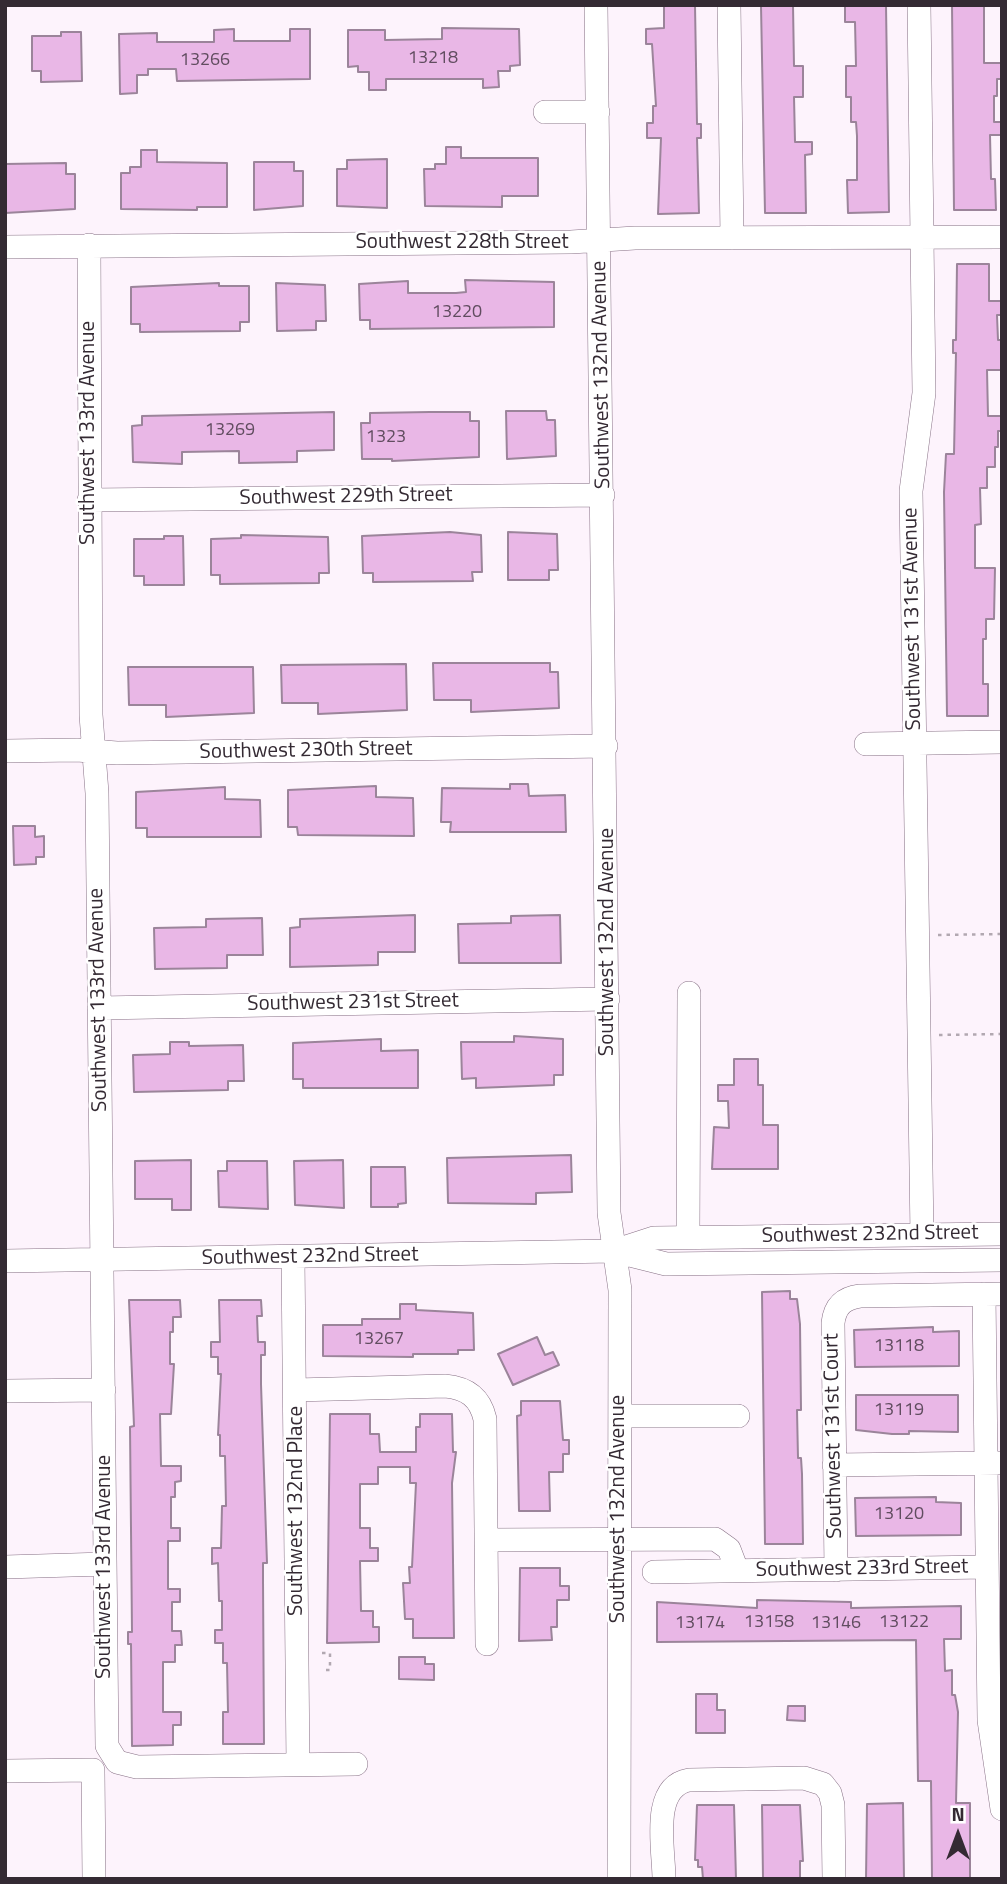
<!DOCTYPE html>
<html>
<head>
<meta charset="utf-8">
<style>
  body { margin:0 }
  #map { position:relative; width:1007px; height:1884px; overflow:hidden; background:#fdf3fc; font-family:"Titillium Web",sans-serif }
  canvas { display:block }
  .frame { position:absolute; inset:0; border:7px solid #342a33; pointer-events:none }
  .north { position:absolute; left:923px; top:1800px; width:70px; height:70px; -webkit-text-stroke:5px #fff; paint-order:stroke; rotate:0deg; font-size:19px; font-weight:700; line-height:28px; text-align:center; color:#342a33 }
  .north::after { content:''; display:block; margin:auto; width:24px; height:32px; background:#342a33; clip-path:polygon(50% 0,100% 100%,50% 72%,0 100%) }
</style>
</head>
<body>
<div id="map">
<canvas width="1007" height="1884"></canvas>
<div class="frame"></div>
<div class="north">N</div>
</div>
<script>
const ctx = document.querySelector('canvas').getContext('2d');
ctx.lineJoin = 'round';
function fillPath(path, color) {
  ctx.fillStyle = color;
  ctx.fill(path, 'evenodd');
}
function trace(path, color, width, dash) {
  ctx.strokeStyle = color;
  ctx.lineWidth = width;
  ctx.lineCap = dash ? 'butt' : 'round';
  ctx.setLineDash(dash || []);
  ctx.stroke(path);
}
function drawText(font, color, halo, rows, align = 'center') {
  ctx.font = font + ' "Titillium Web",sans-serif';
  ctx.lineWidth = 5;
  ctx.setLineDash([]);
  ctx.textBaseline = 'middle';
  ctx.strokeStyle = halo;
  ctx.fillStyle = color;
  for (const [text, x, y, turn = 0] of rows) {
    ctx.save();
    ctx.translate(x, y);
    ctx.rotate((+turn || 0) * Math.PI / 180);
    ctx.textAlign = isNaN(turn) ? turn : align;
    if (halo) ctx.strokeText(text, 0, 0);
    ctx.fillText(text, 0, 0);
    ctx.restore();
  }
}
const building = new Path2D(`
  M664,5H695L697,124H701V138H697L699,213L658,214L661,138H647V123H653V106H656L652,44H646V29L664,28Z
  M793,5L794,66H803V97H794L795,142H812V154L805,155L806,213H765L761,6Z
  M845,5H886L889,212L848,213L847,180H857V136L856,122H851V97H846V66H856L855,22H845Z
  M952,5H984V63H1002V79H997V96H994V122H1002V135H990L991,179H995L996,210H954Z
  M442,28L519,29L520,65L510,66V71H498L499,87L483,88V79H386V90H369V72H358V66L348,67V30H385V40L442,39Z
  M234,29V41H290V29H310V79L177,81L176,69H148V75H137V93L120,94L119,34L157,33V42H214V30Z
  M61,32H81L82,81L41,82V71H32V36H61Z
  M446,147H461V158H538V196H502V207L425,206L424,169H435V164H446Z
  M141,150H157V162L227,163V207H197V210L121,209V173H130V167H141Z
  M387,159V208L337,206V169H347V160Z
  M254,162H294V171H303V206L254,210Z
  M66,163V174H75V209L5,213V164Z
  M957,264H989V301H1002V315H997L998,340H1002L1001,370H987L988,416H1002V431H998V447H995V467H987V488H980L981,524L975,525V568H995L994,619H986V639H983V684H988V716H947L944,492L946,454H954L956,353H953V340H956Z
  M465,280L554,282V327L370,329V320H360L359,284L408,281V293H456L466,292Z
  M219,283V286H249V322H240V331L140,332V324H131V287Z
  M276,283L325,285L326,321H316V330L277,331Z
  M506,411H546L547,420H555L556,456L507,459Z
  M334,412V450L297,451V462L239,463V451L182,452V464L133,462L132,426L142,425V416Z
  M430,412H470V421H479V457L392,461V459H362L361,423H370V413Z
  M450,532L481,535L482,572H472L473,581L373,582V573H363L362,536Z
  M508,532L557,534L558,570H549V580H508Z
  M241,535L328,537L329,573H319V583L220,584V575H211V539L241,538Z
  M164,536H183L184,585H144V576H134V539H164Z
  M433,663H550V672H558L559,708L471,712V700H434Z
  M406,664L407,710L318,714V703H282L281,665Z
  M128,667H253L254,713L166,717V705H129Z
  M510,784H528L529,796L565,795L566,832H450L451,822H441L442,788L510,789Z
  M376,786V797L413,798L414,836L298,835L297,827H288V790Z
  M225,787V799L260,800L261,837H147V828H136V792Z
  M13,826H35V837L44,836V857H36V864L14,865Z
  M415,915V952H378V965L290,967V928L300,927V919Z
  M560,915L561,963H459L458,924L511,923V916Z
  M262,918L263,955H227V968L155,969L154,928L206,927V919Z
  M514,1036L563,1039V1075H554V1085L476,1088V1078L462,1079L461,1042H514Z
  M381,1039V1051L418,1050V1088H303V1079H293V1043Z
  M170,1042H189V1046L243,1045L244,1081H228V1090L134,1092L133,1055L170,1054Z
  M734,1059H758V1085H763V1125H778V1169H712L714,1127L729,1128L728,1101H718V1085H734Z
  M571,1155L572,1192L536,1193V1204L448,1203L447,1158Z
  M191,1160V1210H172V1199H135V1161Z
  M343,1160L344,1208L295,1205L294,1161Z
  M227,1161H267L268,1209L219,1207L218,1171H227Z
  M371,1167H405L406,1203L398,1204V1207H371Z
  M790,1291V1299H797L800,1324L801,1410H797L798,1458H801L802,1474L803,1544H765L762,1292Z
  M129,1300H180L181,1317H173V1332H170V1364H174L171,1414H160L161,1466H181V1481L175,1482V1497H171V1528H180V1541H168V1589H180V1602H172V1631H181L182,1645H175V1662H163V1712H181V1725H173V1745L132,1746L131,1644H128V1632H132L130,1427L134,1426Z
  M219,1300H261L262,1316H257L258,1342H265V1355H261V1384L267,1563H263V1579L264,1744H223V1712H228L227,1663H223V1643H215V1630H222V1601H219L218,1563L212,1564V1548H221L222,1506H226L225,1456H220V1435H218L221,1374H218V1357H211V1342H220Z
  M400,1304H416V1310L473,1313L474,1350H458V1354H413V1357L323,1356V1325H362V1319H400Z
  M933,1327V1332L959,1331V1366L855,1367L854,1330Z
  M537,1337L545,1355L553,1352L559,1365L513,1385L498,1354Z
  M856,1395H958V1432L909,1431V1434H892L856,1430Z
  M521,1401H560L563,1440H569V1454H563V1472H549L550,1511H519L517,1416L521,1415Z
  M330,1414H370V1434H379L380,1452H416V1427H420V1414H452L453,1452H456L452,1483L454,1638H413V1619H405L403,1583H410L409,1567H412L416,1483H410V1467H378V1484H360V1528H370V1548H378V1561H360L361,1611H373V1627H379V1642L327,1643Z
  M936,1497V1502L961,1503V1535L856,1536L855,1498Z
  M520,1568H560V1586H569V1600H557V1627H551L552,1640L519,1641Z
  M757,1600L851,1602V1608L961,1606V1639H944L945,1671L952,1670V1695H955L958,1712L956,1803H970V1879H932L931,1781H918L916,1640L657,1642V1602L757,1608Z
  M399,1657H425V1664H434V1680L399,1679Z
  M696,1694H717V1710H725V1733H696Z
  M788,1706H805V1721L787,1720Z
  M903,1803L904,1879H866L867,1804Z
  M697,1805H734L736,1879H703L702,1867H698V1860H695Z
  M762,1805H800L803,1861H800V1879H763Z`);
fillPath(building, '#e9b7e6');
trace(building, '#9b849a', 2);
const minor = new Path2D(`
  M596,5L609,1213L620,1290L619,1879
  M729,5L732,238
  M919,5L924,393L911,491L922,1235
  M545,112H598
  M89,245L91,715L97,793L107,1746L117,1762L137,1767L356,1764
  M5,247L571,242L635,238L1002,237
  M89,500L603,495
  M866,744L1002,742
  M5,751L77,750L117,753L606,746
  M99,1008L608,999
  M688,1237L689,993
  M614,1251L654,1238L1002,1234
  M293,1257L298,1765
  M5,1261L614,1251L666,1264L1002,1260
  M984,1294L989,1720L1002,1809
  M296,1390L445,1386C467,1388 480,1397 485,1419L487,1644
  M5,1391L104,1390
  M620,1416H738
  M834,1465L999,1463
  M486,1540L715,1539L729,1549L737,1570
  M5,1567L105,1564
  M836,1570L833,1323C835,1306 844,1298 860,1296L1002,1294
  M654,1572L987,1567
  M5,1771L93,1770L94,1879
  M664,1879C664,1849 650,1787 689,1780L804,1778L823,1784L830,1793L833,1805L834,1879`);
trace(minor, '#877085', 24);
trace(new Path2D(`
  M938,935L1002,934
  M939,1035L1002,1034
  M322,1653H330V1670H322`), '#b2a8b1', 2.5, [3.5, 5]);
trace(minor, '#fff', 23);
drawText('18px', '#614d60', null, [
  ["13218",433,59],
  ["13266",205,61],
  ["13220",457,313],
  ["13269",230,431],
  ["1323",386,438],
  ["13267",379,1340],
  ["13118",899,1347],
  ["13119",899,1411],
  ["13120",899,1515],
  ["13158",769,1623],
  ["13122",904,1623],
  ["13174",700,1624],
  ["13146",836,1624]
]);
drawText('21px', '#342a33', '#fff', [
  ["Southwest 228th Street",462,243],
  ["Southwest 132nd Avenue",602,375,-91],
  ["Southwest 133rd Avenue",89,433,-90],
  ["Southwest 229th Street",346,497,-1],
  ["Southwest 131st Avenue",913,619,-91],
  ["Southwest 230th Street",306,751,-1],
  ["Southwest 132nd Avenue",608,942,-90],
  ["Southwest 133rd Avenue",99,1000,-91],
  ["Southwest 231st Street",353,1003,-1],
  ["Southwest 232nd Street",870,1235,-1],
  ["Southwest 232nd Street",310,1257,-1],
  ["Southwest 131st Court",834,1436,-91],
  ["Southwest 132nd Avenue",619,1509,-90],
  ["Southwest 132nd Place",297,1511,-90],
  ["Southwest 133rd Avenue",105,1567,-90],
  ["Southwest 233rd Street",862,1569,-1]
]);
</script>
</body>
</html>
